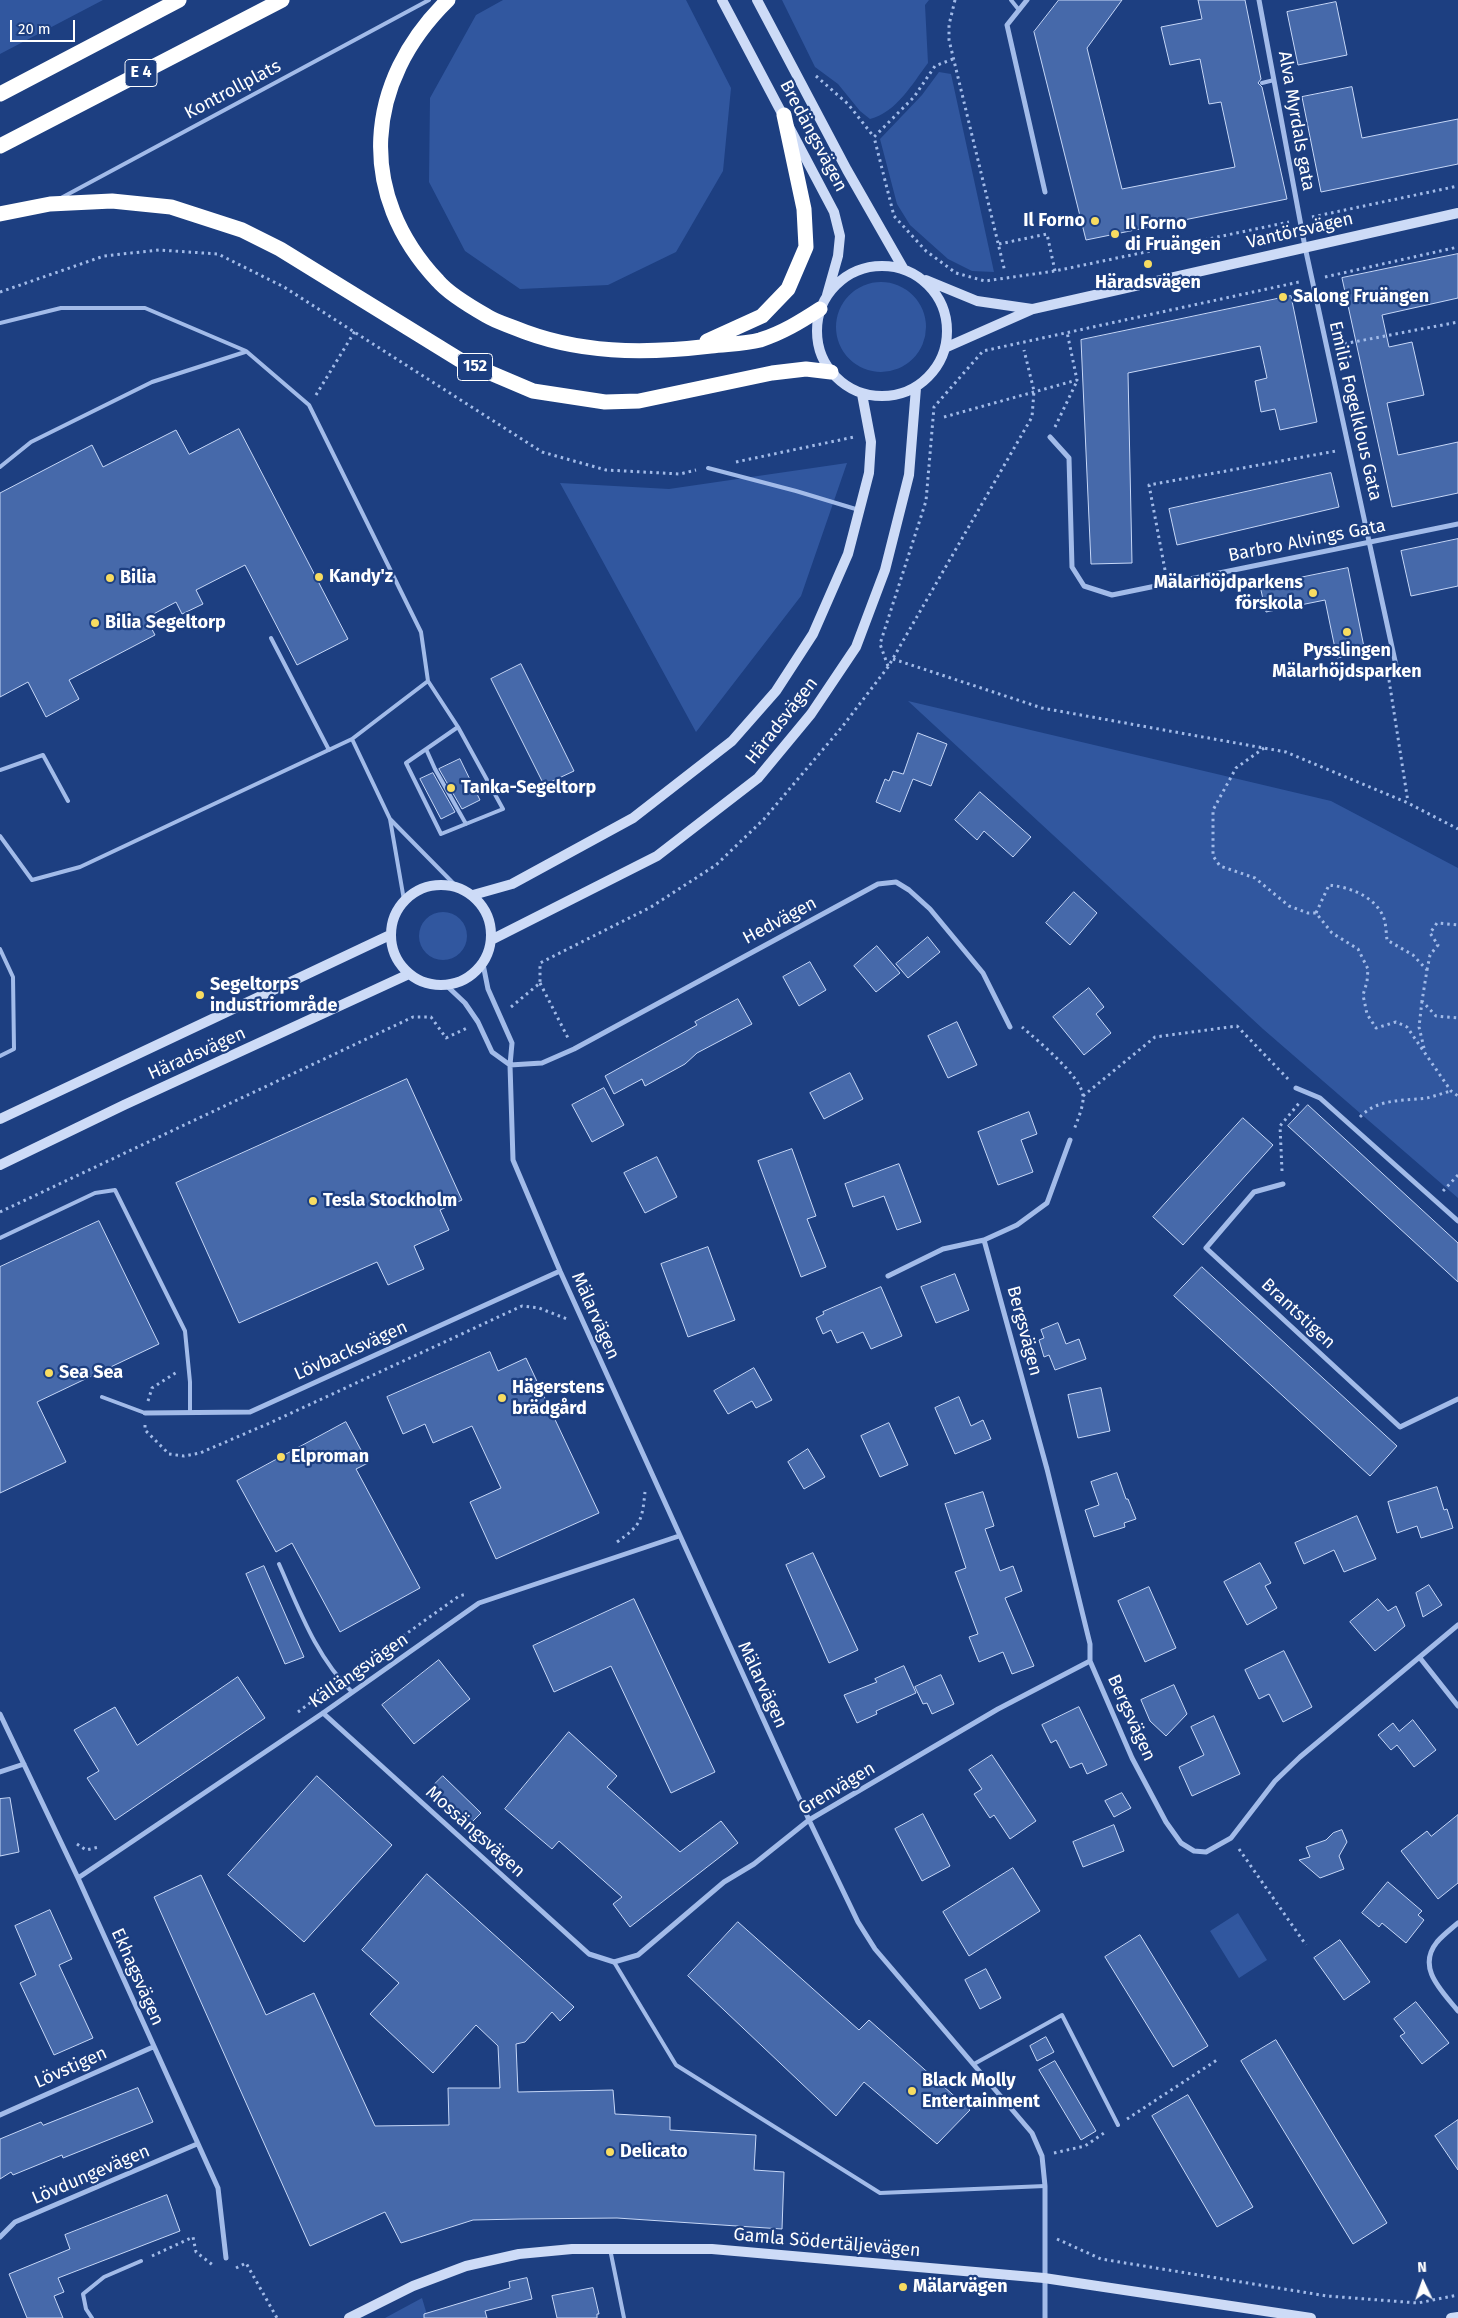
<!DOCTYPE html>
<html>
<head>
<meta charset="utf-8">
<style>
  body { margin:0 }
  #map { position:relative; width:1458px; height:2318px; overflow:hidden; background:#1d3f81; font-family:"Fira Sans",sans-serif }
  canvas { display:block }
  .north { position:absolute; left:1398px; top:2258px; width:50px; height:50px; -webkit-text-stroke:4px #1d3f81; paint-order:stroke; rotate:357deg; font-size:14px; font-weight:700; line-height:20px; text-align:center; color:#fff }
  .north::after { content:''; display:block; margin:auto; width:18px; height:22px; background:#fff; clip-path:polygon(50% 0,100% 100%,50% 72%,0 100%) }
  .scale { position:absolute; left:10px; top:20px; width:65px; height:22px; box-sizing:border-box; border:2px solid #fff; border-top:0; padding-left:6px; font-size:15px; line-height:18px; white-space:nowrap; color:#fff; -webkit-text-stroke:4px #1d3f81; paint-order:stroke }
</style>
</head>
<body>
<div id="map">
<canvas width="1458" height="2318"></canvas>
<div class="north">N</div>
<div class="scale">20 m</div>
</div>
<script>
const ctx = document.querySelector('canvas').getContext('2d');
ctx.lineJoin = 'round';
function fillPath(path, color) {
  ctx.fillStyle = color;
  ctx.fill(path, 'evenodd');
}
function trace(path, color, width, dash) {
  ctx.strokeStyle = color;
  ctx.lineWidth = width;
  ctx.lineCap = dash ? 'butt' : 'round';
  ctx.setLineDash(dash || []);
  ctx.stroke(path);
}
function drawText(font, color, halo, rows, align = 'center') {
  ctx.font = font + ' "Fira Sans",sans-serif';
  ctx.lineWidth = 4.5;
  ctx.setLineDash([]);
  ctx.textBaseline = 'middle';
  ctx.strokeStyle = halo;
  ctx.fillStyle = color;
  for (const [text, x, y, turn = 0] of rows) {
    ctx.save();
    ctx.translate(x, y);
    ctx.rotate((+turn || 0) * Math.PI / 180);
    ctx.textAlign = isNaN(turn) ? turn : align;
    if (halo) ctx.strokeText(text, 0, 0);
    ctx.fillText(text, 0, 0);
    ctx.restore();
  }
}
fillPath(new Path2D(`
  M0,0H103L0,54Z
  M503,0H686L731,88L723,171L676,252L608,285L520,289L465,251L429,182L430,98L476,15Z
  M782,0H929L925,5L928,63C912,84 897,112 870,119L860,111L838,84L815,67Z
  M939,72L951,74L994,272L972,271L948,259L910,225L897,204L880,139L922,95Z
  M836 327a45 45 0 1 1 90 0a45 45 0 1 1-90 0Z
  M847,463L801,596L696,732L560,483L669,489Z
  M908,701L1331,801L1458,868V1198L1263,1029Z
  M419 936a24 24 0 1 1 48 0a24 24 0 1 1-48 0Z
  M1238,1913L1267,1960L1239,1978L1210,1931Z
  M422,2298L428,2318H385Z`), '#31579f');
const building = new Path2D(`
  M1059,0H1122L1087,48L1122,189L1235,167L1221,102L1209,104L1200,59L1170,65L1161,27L1202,19L1198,0H1245L1261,79L1258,83L1262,87L1287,199L1086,240L1034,32Z
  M1336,2L1347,55L1298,65L1287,12Z
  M1352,87L1362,138L1458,119V164L1321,192L1302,97Z
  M1458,254V298L1382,315L1389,347L1412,342L1424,395L1387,403L1398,455L1458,442V493L1392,507L1342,278Z
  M1291,296L1317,422L1280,430L1275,409L1261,412L1255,381L1267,378L1260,346L1128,373L1132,563L1091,564L1081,340Z
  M239,429L348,639L297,665L245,565L196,590L203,604L182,614L176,602L146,618L155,635L69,680L79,699L46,717L28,682L0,697V493L92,445L103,467L176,430L189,454Z
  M1331,473L1339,507L1177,545L1169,509Z
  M1458,539V586L1411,596L1401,551Z
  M1348,568L1365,652L1337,658L1325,600L1266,612L1260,586Z
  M521,664L574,771L544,785L491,679Z
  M918,733L947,744L931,786L913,779L900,812L876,802L885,779L889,781L893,771L903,774Z
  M460,759L480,800L462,809L439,769Z
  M433,773L455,812L441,819L420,779Z
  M980,792L1031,837L1013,857L984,831L977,840L955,820Z
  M1074,892L1097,913L1070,945L1046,923Z
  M928,937L940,952L908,978L896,964Z
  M877,946L900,973L876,992L854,966Z
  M810,962L826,990L799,1006L783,977Z
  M1089,988L1104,1007L1096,1014L1111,1033L1084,1055L1053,1017Z
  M738,999L752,1024L697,1053L685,1064L645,1086L642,1079L614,1094L605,1076L697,1025L695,1022Z
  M957,1022L977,1065L948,1078L928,1036Z
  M850,1073L863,1099L824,1119L810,1093Z
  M407,1079L462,1200L440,1210L449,1230L414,1246L424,1269L388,1285L377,1262L239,1323L176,1183Z
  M604,1088L624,1125L592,1142L572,1105Z
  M1308,1105L1458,1243V1282L1288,1126Z
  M1029,1112L1037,1134L1021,1140L1033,1172L998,1185L978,1132Z
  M1243,1118L1273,1145L1183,1245L1153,1217Z
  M792,1149L816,1216L807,1219L826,1267L801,1277L758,1161Z
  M657,1157L677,1197L645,1213L624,1173Z
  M899,1164L921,1222L897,1230L884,1196L853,1207L845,1184Z
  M99,1221L159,1344L37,1402L66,1462L0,1493V1267Z
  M708,1247L735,1320L688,1337L661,1264Z
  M1202,1267L1397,1446L1370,1476L1174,1296Z
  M955,1274L969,1310L936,1323L921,1287Z
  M881,1287L902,1336L871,1349L863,1332L837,1343L831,1330L823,1334L816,1318L824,1314L823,1312Z
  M1058,1323L1066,1344L1079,1339L1086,1359L1055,1370L1049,1355L1044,1357L1039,1340L1044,1338L1041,1330Z
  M490,1352L498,1371L526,1358L599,1513L496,1559L470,1502L501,1488L472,1426L433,1443L425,1424L403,1434L387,1397Z
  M754,1368L772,1400L756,1408L752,1401L728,1414L714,1391Z
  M1101,1388L1110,1431L1078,1438L1068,1395Z
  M959,1397L971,1426L983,1420L991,1439L955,1454L935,1408Z
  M346,1422L368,1463L356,1469L420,1588L340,1632L292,1543L276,1552L237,1481Z
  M889,1423L908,1465L880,1477L861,1436Z
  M808,1449L825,1477L804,1489L788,1462Z
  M1117,1473L1126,1499H1128L1136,1519L1124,1523L1125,1527L1094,1537L1085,1510L1099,1505L1091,1482Z
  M1437,1487L1444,1510L1447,1509L1453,1528L1421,1538L1417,1526L1397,1533L1388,1502Z
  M983,1492L994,1526L985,1529L1000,1571L1013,1566L1022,1591L1005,1598L1034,1666L1012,1674L1003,1652L979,1662L969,1637L978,1634L955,1572L966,1568L945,1504Z
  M1357,1516L1376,1559L1344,1572L1334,1550L1304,1564L1295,1543Z
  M813,1553L858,1650L829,1663L786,1565Z
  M1260,1563L1271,1583L1265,1586L1277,1608L1247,1625L1224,1582Z
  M264,1566L304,1657L285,1664L246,1574Z
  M1429,1585L1442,1605L1423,1617L1416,1593Z
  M1149,1587L1176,1648L1145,1662L1118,1601Z
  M634,1599L715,1772L671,1793L611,1666L554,1692L533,1646Z
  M1378,1599L1388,1611L1396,1606L1405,1626L1375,1651L1350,1622Z
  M1284,1651L1312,1707L1283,1722L1269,1694L1259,1699L1245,1670Z
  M439,1660L470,1699L414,1744L382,1705Z
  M904,1666L916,1693L876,1711L877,1714L857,1723L844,1695L877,1682L875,1679Z
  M941,1675L954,1704L932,1714L927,1703L923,1704L915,1687Z
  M238,1677L265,1718L115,1820L87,1778L99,1771L74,1730L115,1707L137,1745Z
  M1174,1685L1187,1714L1166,1736L1150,1721L1141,1700Z
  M1079,1707L1107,1765L1087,1774L1082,1763L1070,1768L1056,1740L1051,1743L1042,1725Z
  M1214,1716L1240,1774L1192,1796L1179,1767L1204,1755L1191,1727Z
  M1413,1720L1436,1750L1414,1767L1397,1745L1391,1750L1378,1735L1393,1723L1399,1731Z
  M569,1732L617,1776L607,1787L680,1852L721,1821L738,1843L630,1927L613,1904L622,1897L559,1841L552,1849L505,1809Z
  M992,1755L1036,1821L1010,1839L994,1815L990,1818L974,1794L982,1789L969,1770Z
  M317,1776L392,1845L304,1942L228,1875Z
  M443,1776L481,1813L468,1826L430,1789Z
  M1122,1793L1131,1808L1114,1817L1105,1801Z
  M10,1798L19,1852L0,1856V1799Z
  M923,1814L950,1866L922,1881L895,1829Z
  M1458,1815V1883L1438,1899L1401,1851L1427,1831L1431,1836Z
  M1114,1825L1124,1851L1083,1867L1073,1842Z
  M1342,1830L1347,1842L1339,1856L1344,1869L1320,1878L1299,1860L1310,1857L1306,1847L1326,1840L1333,1833Z
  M1013,1868L1040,1911L969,1956L943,1912Z
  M427,1874L574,2007L560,2021L552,2012L525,2042L516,2044L518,2092L613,2090L615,2114L670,2117V2130L756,2135L754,2170L784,2172L782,2229L617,2218L520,2219L473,2220L401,2243L385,2212L310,2246L154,1897L201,1875L266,2015L314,1993L375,2126L449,2125L448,2088H500L498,2046L476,2025L433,2073L370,2014L399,1983L362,1950Z
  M1388,1882L1422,1911L1418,1915L1424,1920L1406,1943L1382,1923L1379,1927L1362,1913Z
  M50,1910L72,1959L59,1965L93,2038L54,2055L20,1983L36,1975L15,1926Z
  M738,1922L859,2030L869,2020L970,2110L937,2144L864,2082L836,2116L688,1976Z
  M1140,1935L1208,2046L1173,2067L1105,1957Z
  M1340,1940L1370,1982L1344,2000L1314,1958Z
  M986,1969L1001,1998L980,2009L965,1980Z
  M1416,2002L1449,2043L1422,2064L1400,2036L1405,2033L1394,2019Z
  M1046,2037L1054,2052L1037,2061L1030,2046Z
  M1276,2040L1387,2223L1353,2244L1241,2061Z
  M1055,2061L1096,2131L1081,2140L1039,2070Z
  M138,2088L153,2122L63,2158L62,2155L13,2175L11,2172L0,2179V2139L41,2122L43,2125Z
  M1188,2095L1253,2207L1217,2227L1152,2116Z
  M1458,2120V2170L1435,2136Z
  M167,2195L180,2231L58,2278L64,2292L54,2296L63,2318H27L9,2274L70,2249L65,2235Z
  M527,2278L532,2299L485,2311L487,2318H424V2314L510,2288L509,2282Z
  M593,2288L599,2314H597V2318H557L552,2296Z`);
fillPath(building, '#4669aa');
trace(building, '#c6d7f7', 1);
trace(new Path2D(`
  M955,0L949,25V40L1005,272
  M953,59L935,66L914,97L874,137L894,216L926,251L956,273L985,281L1055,271L1289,222
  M816,76L848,104L874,137
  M1312,217L1458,186
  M999,244L1047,234L1055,271
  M1325,277L1458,247
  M0,292L104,256L159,250L218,254L284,287L542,452L606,470L680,474L696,470
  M1338,345L1458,322
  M316,395L355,331
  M944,417L1077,380L1067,332
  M1055,427L1077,381
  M736,462L854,437
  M1165,570L1149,485L1336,451
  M893,659L1042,708L1286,752L1408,803L1458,829
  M888,666L880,644L926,501L934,407L983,351L1299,282
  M1389,680L1408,802
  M1264,748L1236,768L1213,810V856L1220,866L1255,878L1289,906L1308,913H1316L1332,933L1358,949L1368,969L1367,982L1363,995L1367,1014L1376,1028L1396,1022L1407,1027L1451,1091L1458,1096
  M1316,913L1329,885C1349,887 1374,896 1383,916C1386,922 1386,932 1387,940L1413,955L1427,970L1422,1001L1436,1016L1458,1018
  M1427,970L1430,955L1438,945L1430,933L1437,923L1458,925
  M540,983L568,1038
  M1422,1001L1419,1027L1424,1048
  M511,1007L540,983V963L651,907L716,865L764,819L842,727L888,667L1032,417L1034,391L1024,350
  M1022,1027C1037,1040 1082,1077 1083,1096C1084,1106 1077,1121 1074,1130
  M1083,1096L1155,1037L1237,1026L1288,1079
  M1360,1117C1378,1098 1404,1101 1427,1098C1435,1096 1443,1093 1451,1091
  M1282,1171L1280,1126L1300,1102
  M1443,1191L1458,1175
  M0,1212L413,1017H431L446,1038L467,1028
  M148,1401L152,1388L177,1372
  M145,1425V1430L169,1454L184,1456L200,1453L272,1422L522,1306L539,1308L567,1319
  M617,1542C641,1525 642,1521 645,1492
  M350,1674L459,1596L467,1594
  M298,1712L331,1687
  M77,1844L86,1850L99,1847
  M1239,1849L1306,1945
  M1127,2119L1217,2060
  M1054,2153L1085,2146L1107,2131
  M1057,2239L1101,2259L1327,2296L1418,2303L1458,2295
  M152,2256L193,2237L196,2252L214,2266
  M236,2268L246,2263L277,2318`), '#a2bbe9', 3, [2.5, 4]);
trace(new Path2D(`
  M1011,0L1019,10
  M1262,83L1274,80
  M61,198L429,0
  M0,323L61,308H145L246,351L309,405L421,632L428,681L352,739L390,819L404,900
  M0,467L31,442L152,382L245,352
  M708,468L796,491L859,510
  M271,638L329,750
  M428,681L458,727L503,809L441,834L406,763L458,727
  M426,749L435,769L466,824
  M0,770L43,755L68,801
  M390,819L456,886
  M0,836L32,880L80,867L352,739
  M0,949L13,977L14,1049L0,1056
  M0,1238L95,1193L115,1190L185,1331L190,1382V1413
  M102,1397L145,1413
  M279,1564C299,1609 316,1657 352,1692
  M614,1962L676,2065L880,2193L1045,2186
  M974,2064L1062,2015L1118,2125
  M610,2249L624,2318
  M92,2318L86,2309L83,2294L104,2277L141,2261`), '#a2bbe9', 4);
trace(new Path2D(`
  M1027,0L1007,25L1045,192
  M1259,0L1305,247L1397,670
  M1050,437L1069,458L1072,567L1084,586L1112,595L1458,524
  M483,964L488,989L512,1043L510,1065L513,1160L560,1271L809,1820L858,1922L875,1949L1032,2133L1042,2156L1045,2186V2318
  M447,986L465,1003L478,1022L492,1052L510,1065
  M510,1065L542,1063L574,1049L878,884L896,882L909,890L930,909L983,973L1010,1027
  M1296,1088L1320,1098L1458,1221
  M1070,1140L1047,1203L1017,1225L984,1240L1047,1469L1090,1644V1661L1132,1758L1166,1822L1181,1843L1194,1851L1206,1852L1231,1838L1275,1781L1300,1757L1458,1625
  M1283,1184L1254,1192L1206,1248L1400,1427L1458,1399
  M888,1276L943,1249L984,1240
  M145,1413L250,1412L560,1271
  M1420,1658L1458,1706
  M323,1713L589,1954L614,1962L638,1955L724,1882L754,1864L809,1820L998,1709L1090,1661
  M0,1714L78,1878L218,2188L226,2258
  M0,1772L24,1764
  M78,1878L323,1713L479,1603L679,1536
  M1458,1923C1451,1929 1443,1935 1437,1942C1416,1968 1442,1991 1458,2011
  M0,2115L153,2047
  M0,2237L15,2222L197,2144`), '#a2bbe9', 5);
trace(new Path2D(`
  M722,0L834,212L840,236L838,256L827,295
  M757,0L847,170L903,268
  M817 331a65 65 0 1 1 130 0a65 65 0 1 1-130 0Z
  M926,280L977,301L1032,309
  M947,347L1033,309L1458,213
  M391 935a50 50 0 1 1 100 0a50 50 0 1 1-100 0Z
  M473,895L512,884L633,818L732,741L776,691L813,634L848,554L869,473L871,442L862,394
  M493,939L657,856L758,778L811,714L856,647L885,570L909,475L916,388
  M0,1119L390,935
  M0,1165L124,1105L409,974
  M349,2318L413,2286L466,2266L519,2254L572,2249H712L1044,2278L1311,2318
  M1451,2318L1458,2317`), '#cddbf7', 10);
trace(new Path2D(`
  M448,0C364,82 356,194 438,281C448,293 473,308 487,316C495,321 505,324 515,328C578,354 644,354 711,346C727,344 745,344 760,340C782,333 800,322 820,309
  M0,94L179,0
  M0,146L282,0
  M0,214L50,204L112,201L171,207L242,230L280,249L460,360L533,391L605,402L639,401L772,373L806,369L831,372
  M707,341L762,316L788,289L806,247L804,209L784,115`), '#fff', 15);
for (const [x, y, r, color] of [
  [1095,221,5,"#f8dc61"],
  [1115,234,5,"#f8dc61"],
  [1148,264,5,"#f8dc61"],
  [1283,297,5,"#f8dc61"],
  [319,577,5,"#f8dc61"],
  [110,578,5,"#f8dc61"],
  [1313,593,5,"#f8dc61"],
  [95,623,5,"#f8dc61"],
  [1347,632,5,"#f8dc61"],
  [451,788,5,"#f8dc61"],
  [200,995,5,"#f8dc61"],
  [313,1201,5,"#f8dc61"],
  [49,1373,5,"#f8dc61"],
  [502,1398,5,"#f8dc61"],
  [281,1457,5,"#f8dc61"],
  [912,2091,5,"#f8dc61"],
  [610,2152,5,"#f8dc61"],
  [903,2287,5,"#f8dc61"]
]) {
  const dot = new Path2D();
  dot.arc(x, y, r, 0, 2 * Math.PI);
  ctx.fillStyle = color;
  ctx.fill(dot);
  trace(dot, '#1d3f81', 2);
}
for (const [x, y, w] of [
  [141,73,32],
  [475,367,35]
]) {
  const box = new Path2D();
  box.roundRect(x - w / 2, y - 13.5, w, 27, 4);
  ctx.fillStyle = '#1d3f81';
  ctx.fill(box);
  trace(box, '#fff', 1);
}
drawText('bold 16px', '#fff', null, [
  ["E 4",141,73],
  ["152",475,367]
]);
drawText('18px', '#fff', '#1d3f81', [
  ["Kontrollplats",233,90,-28],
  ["Alva Myrdals gata",1296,121,80],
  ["Bredängsvägen",813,136,62],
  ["Vantörsvägen",1300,231,-13],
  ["Emilia Fogelklous Gata",1355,411,77],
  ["Barbro Alvings Gata",1307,541,-11],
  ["Häradsvägen",782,721,-52],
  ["Hedvägen",780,921,-28],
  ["Häradsvägen",197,1054,-24],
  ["Brantstigen",1298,1314,43],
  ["Mälarvägen",595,1316,66],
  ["Bergsvägen",1024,1331,75],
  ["Lövbacksvägen",351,1351,-24],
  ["Källängsvägen",359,1671,-35],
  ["Mälarvägen",762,1685,65],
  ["Bergsvägen",1131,1718,66],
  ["Grenvägen",837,1789,-31],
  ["Mossängsvägen",475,1832,42],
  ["Ekhagsvägen",137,1977,66],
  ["Lövstigen",71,2068,-24],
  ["Lövdungevägen",91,2175,-23],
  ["Gamla Södertäljevägen",827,2243,5]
]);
drawText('bold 18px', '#fff', '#1d3f81', [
  ["Il Forno",1085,221,"right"],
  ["Il Forno",1125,224],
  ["di Fruängen",1125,245],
  ["Häradsvägen",1148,283,"center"],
  ["Salong Fruängen",1293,297],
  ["Kandy'z",329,577],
  ["Bilia",120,578],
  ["Mälarhöjdparkens",1303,583,"right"],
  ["förskola",1303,604,"right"],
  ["Bilia Segeltorp",105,623],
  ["Pysslingen",1347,651,"center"],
  ["Mälarhöjdsparken",1347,672,"center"],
  ["Tanka-Segeltorp",461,788],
  ["Segeltorps",210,985],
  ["industriområde",210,1006],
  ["Tesla Stockholm",323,1201],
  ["Sea Sea",59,1373],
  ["Hägerstens",512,1388],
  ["brädgård",512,1409],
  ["Elproman",291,1457],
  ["Black Molly",922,2081],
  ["Entertainment",922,2102],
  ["Delicato",620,2152],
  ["Mälarvägen",913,2287]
], 'left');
</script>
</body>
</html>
